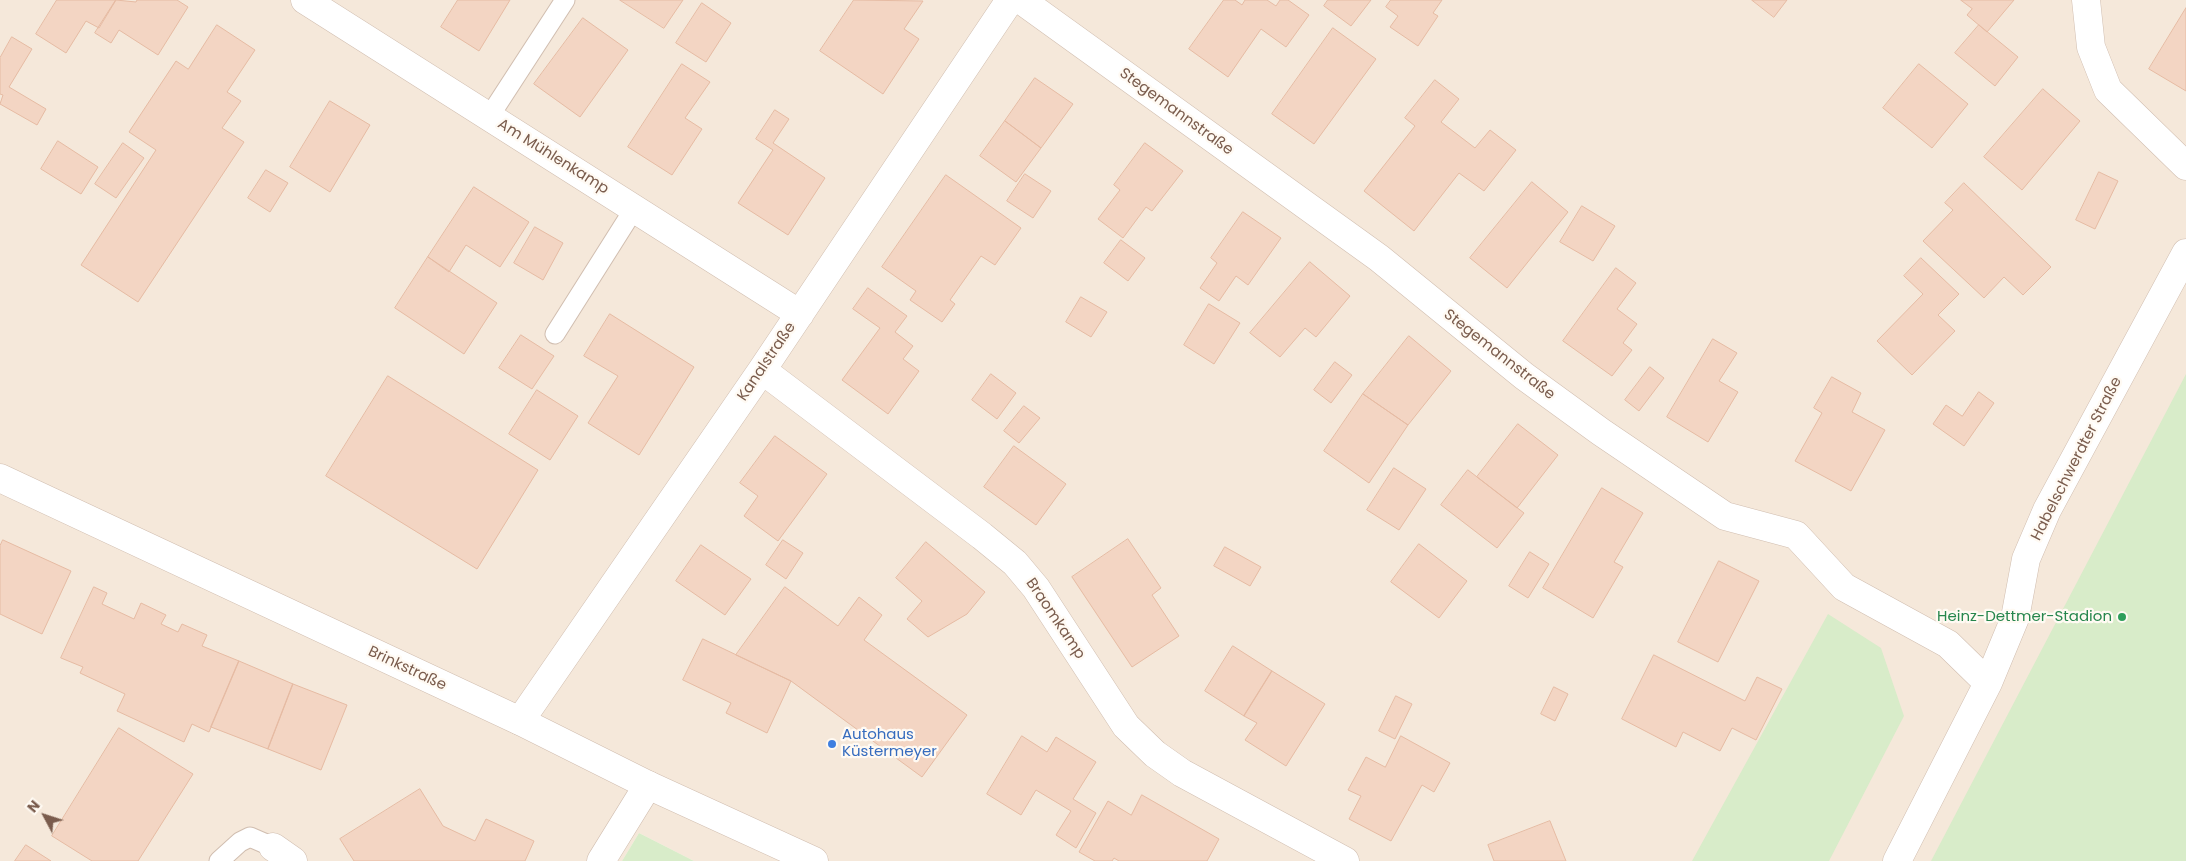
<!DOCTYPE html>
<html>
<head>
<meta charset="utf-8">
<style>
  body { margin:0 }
  #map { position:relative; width:2186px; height:861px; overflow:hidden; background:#fdf6ec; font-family:Poppins,sans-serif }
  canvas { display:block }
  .north { position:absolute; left:20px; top:791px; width:50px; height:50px; -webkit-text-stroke:4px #fffaf3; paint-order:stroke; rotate:310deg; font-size:14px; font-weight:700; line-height:20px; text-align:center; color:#7a5c4d }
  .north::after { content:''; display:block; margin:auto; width:18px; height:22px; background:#7a5c4d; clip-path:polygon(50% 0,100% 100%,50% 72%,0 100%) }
</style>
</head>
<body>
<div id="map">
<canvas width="2186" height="861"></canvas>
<div class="north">N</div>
</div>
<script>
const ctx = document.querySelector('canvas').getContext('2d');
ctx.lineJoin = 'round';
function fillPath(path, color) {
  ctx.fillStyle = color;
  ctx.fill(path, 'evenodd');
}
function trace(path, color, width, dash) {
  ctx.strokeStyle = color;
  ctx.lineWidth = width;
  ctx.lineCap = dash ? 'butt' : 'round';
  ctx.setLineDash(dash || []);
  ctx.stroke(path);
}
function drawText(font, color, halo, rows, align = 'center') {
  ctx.font = font + ' Poppins,sans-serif';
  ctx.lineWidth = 4.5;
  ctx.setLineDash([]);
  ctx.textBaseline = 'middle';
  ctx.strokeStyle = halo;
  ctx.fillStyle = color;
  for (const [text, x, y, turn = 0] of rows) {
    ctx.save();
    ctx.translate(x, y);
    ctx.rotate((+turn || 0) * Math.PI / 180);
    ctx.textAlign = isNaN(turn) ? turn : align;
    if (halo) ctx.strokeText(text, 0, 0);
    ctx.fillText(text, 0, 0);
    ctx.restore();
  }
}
fillPath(new Path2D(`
  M0,0H2186V861H694L639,833L622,861H0Z`), '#f5e8da');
fillPath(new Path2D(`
  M2186,374V861H1931Z
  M1828,614L1881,648L1904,716L1829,861H1692Z
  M639,833L694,861H622Z`), '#d8ecc9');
const building = new Path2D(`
  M57,0H116L99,28L86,21L66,53L36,34Z
  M116,0L136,2L137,0H177L188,7L158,55L119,30L111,43L95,33Z
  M458,0H510L479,51L441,27Z
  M620,0H683L664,28Z
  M854,0L923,1L904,29L919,39L883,94L820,51Z
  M1224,0H1235L1242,5L1245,0H1267L1276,6L1280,0H1288L1309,15L1286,47L1261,29L1228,77L1189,49Z
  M1328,0H1371L1351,26L1324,6Z
  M1391,0H1442L1433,13L1438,16L1418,46L1390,27L1398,16L1386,7Z
  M1752,0H1787L1774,17Z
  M1961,0H2014L1987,32L1967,15L1972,9Z
  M702,3L731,23L706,62L676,43Z
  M2186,8V91L2149,69Z
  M583,18L628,50L580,117L534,84Z
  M217,25L255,50L227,92L241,101L222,128L244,142L138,302L81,265L156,150L129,132L176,61L188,69Z
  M1979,25L2018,57L1995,86L1955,53Z
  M1333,28L1376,59L1314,144L1272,114Z
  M12,37L32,49L9,87L46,109L37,125L0,104L3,95L0,94V58Z
  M682,64L710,82L685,118L702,129L672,175L628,147Z
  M1919,64L1968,104L1932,148L1883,108Z
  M1035,78L1073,104L1041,148L1005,121Z
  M1435,80L1459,99L1441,122L1475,148L1490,130L1516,150L1484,191L1459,173L1414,231L1364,191L1415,126L1405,118Z
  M2043,89L2080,121L2022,190L1984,157Z
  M330,101L370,125L330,192L290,167Z
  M775,110L789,119L773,143L825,178L788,235L738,203L773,150L756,139Z
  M1005,121L1041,148L1016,182L980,156Z
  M58,141L98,167L81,194L41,169Z
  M123,143L144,158L116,198L95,184Z
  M1145,143L1183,171L1152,211L1146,207L1123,238L1098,219L1120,190L1114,185Z
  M266,170L288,183L270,212L248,198Z
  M2099,172L2118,181L2095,229L2076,220Z
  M1025,174L1051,191L1033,218L1007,201Z
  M946,175L1021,228L995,265L981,256L950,300L955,304L942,322L910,300L916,291L882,267Z
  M1532,182L1568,212L1507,288L1470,258Z
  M1964,183L2051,267L2023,295L2004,277L1984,298L1923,241L1953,210L1945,203Z
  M474,187L529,222L500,267L466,245L449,272L428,257Z
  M1582,206L1615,226L1593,261L1560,242Z
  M1243,212L1281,238L1248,285L1236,276L1219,301L1200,288L1217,263L1211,258Z
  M535,227L563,243L543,280L514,263Z
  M1121,240L1145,258L1128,281L1104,263Z
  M428,257L497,303L464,354L395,308Z
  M1921,258L1959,294L1938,315L1955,331L1912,375L1877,341L1923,294L1904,276Z
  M1310,262L1350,296L1316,337L1305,328L1280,357L1250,333Z
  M1616,268L1636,283L1617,309L1637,324L1623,343L1632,350L1612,376L1563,341Z
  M868,288L907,316L895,332L913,346L903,359L919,371L888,414L842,380L880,328L853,309Z
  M1081,297L1107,312L1091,337L1066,322Z
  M1209,304L1240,323L1214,364L1184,345Z
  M610,314L694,367L639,455L588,423L618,376L584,356Z
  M521,335L554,356L532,389L499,368Z
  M1409,336L1451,371L1408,425L1363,394Z
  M1713,339L1737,353L1719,381L1738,392L1708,442L1667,417Z
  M1335,362L1352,375L1331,403L1314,390Z
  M1650,367L1664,378L1639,411L1625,400Z
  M991,374L1016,393L997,419L972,400Z
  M388,376L538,470L477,569L326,476Z
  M1832,377L1861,393L1852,412L1885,430L1851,491L1795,461L1822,413L1814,408Z
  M537,390L578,416L550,460L509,434Z
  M1979,392L1994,403L1964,446L1933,424L1946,405L1962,416Z
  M1363,394L1408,425L1369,483L1324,451Z
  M1024,406L1040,418L1019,443L1004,431Z
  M1518,424L1558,455L1517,508L1477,477Z
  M775,436L827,474L778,541L744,516L758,496L740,483Z
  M1014,446L1066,484L1036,525L984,487Z
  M1394,468L1426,489L1399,530L1367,510Z
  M1468,470L1524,513L1497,548L1441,505Z
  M1602,488L1643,513L1614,562L1623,567L1593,618L1543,588Z
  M1128,539L1161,588L1152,595L1179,636L1132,667L1072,577Z
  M3,540L71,571L42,634L0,614V546Z
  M783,540L803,553L786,579L766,565Z
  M926,542L985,592L967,614L928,637L907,619L922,601L896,578Z
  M1419,544L1467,581L1439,618L1391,582Z
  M701,545L751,579L725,615L676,581Z
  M1225,547L1261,567L1250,586L1214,566Z
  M1530,552L1549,564L1528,598L1509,586Z
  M1719,561L1759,581L1718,662L1678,642Z
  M94,587L107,593L102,604L134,619L141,603L166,615L161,624L178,632L182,624L207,635L202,646L239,661L209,732L192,724L184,742L117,711L125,694L80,673L83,667L61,658Z
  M785,587L838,626L859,597L882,615L864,640L967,715L922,777L791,681L736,655Z
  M703,639L791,681L767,733L726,713L731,703L683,680Z
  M1233,646L1272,671L1244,716L1205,691Z
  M1654,655L1745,701L1757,677L1782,689L1756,740L1732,728L1720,751L1683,732L1676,747L1622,719Z
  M239,661L293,684L268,749L211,727Z
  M1272,671L1325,704L1286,766L1245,740L1257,723L1244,716Z
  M293,684L347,705L321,770L268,749Z
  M1554,687L1568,694L1555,721L1541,714Z
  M1396,696L1412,704L1395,739L1379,731Z
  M119,728L193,774L138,861H92L52,836Z
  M1022,736L1047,752L1056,737L1096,762L1073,799L1096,813L1076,848L1056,835L1071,811L1036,790L1021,815L987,794Z
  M1401,736L1450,763L1434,792L1422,785L1391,841L1349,819L1361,796L1348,790L1366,757L1385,767Z
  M420,789L443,826L475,841L486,819L534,841L525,861H354L340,839Z
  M1142,795L1219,839L1207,861H1119L1114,858L1112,861H1095L1079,852L1108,801L1131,815Z
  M1550,821L1566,861H1494L1488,845Z
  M26,845L51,861H15Z`);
fillPath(building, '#f3d5c3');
trace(building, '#e6bba3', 1);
const service = new Path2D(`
  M489,117L565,0
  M555,334L634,209
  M219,861L240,842L250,837L273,847`);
const minor = new Path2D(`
  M305,0L800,314
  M1021,0L1379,258L1524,376L1601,432L1725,516L1796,535L1844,587L1948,644L1988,683
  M2086,0L2091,47L2108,90L2186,166
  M762,370L982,536L1015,563L1036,588L1126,726L1155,754L1182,773L1345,861
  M520,721L762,370L1010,0
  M273,847L293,861
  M601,861L648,785
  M1897,861L1988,683L2015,618L2026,559L2047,510L2186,253`);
const tertiary = new Path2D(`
  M0,478L520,721L648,785L814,861`);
trace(service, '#d1beb0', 21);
trace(minor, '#d1beb0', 29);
trace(tertiary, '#d1beb0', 29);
trace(service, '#fff', 19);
trace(minor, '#fff', 28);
trace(tertiary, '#fff', 28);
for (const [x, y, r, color] of [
  [2122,617,5,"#2e9e5b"],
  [832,744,5,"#3f7fe0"]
]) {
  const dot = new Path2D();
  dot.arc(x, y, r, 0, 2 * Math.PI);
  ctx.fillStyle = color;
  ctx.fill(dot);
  trace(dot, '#fffaf3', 2);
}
drawText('15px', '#7a5c4d', '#fffaf3', [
  ["Stegemannstraße",1176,112,36],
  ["Am Mühlenkamp",553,157,32],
  ["Stegemannstraße",1499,355,38],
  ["Kanalstraße",767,362,-56],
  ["Habelschwerdter Straße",2077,459,-63],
  ["Braomkamp",1055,619,56],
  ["Brinkstraße",407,669,25]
]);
drawText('15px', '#27864d', '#fffaf3', [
  ["Heinz-Dettmer-Stadion",2112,617]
], 'right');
drawText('15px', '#366cbe', '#fffaf3', [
  ["Autohaus",842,735],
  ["Küstermeyer",842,752]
], 'left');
</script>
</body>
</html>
